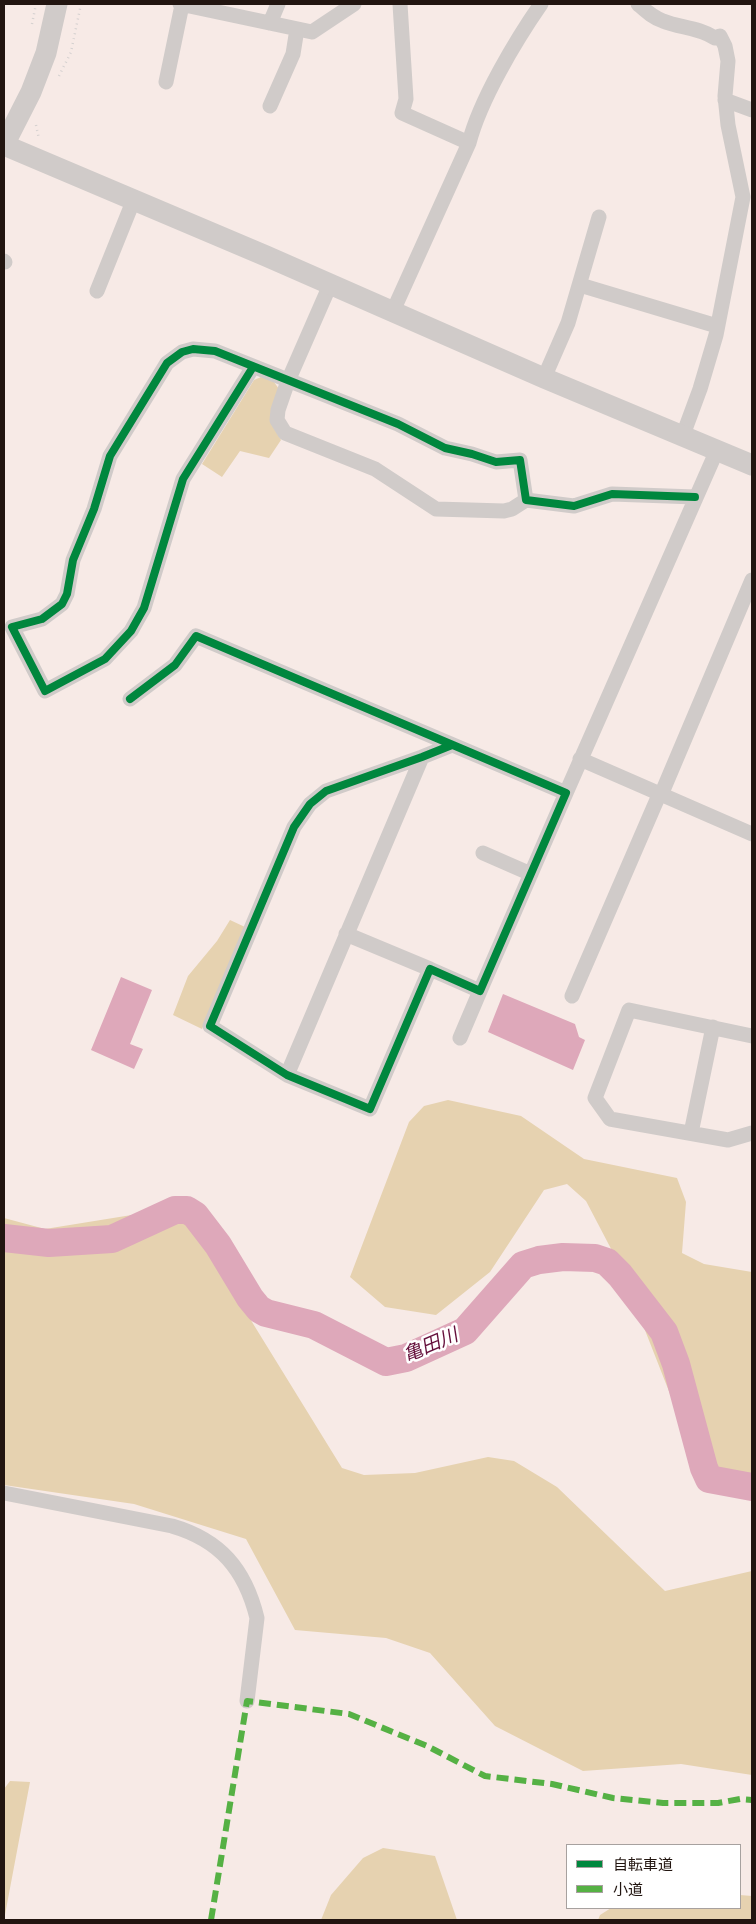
<!DOCTYPE html>
<html>
<head>
<meta charset="utf-8">
<style>
  body { margin:0 }
  #map { position:relative; width:756px; height:1924px; overflow:hidden; background:#f7eae6; font-family:"Times New Roman","Noto Sans JP",serif }
  canvas { display:block }
  .frame { position:absolute; inset:0; border:5px solid #221510; pointer-events:none }
  .legend { position:absolute; left:566px; top:1844px; width:175px; height:65px; box-sizing:border-box; background:#fff; border:1px solid #a7a19f; margin:0; padding:6px 9px; list-style:none; font-size:15px; color:#221510 }
  .legend li { display:flex; align-items:center; gap:10px; height:25px }
  .legend b { width:25px; border:1px solid #a7a19f }
</style>
</head>
<body>
<div id="map">
<canvas width="756" height="1924"></canvas>
<div class="frame"></div>
<ul class="legend">
<li><b style="height:6px;background:#00873e"></b>自転車道</li>
<li><b style="height:6px;background:#55b144"></b>小道</li>
</ul>
</div>
<script>
const ctx = document.querySelector('canvas').getContext('2d');
ctx.lineJoin = 'round';
function fillPath(path, color) {
  ctx.fillStyle = color;
  ctx.fill(path, 'evenodd');
}
function trace(path, color, width, dash) {
  ctx.strokeStyle = color;
  ctx.lineWidth = width;
  ctx.lineCap = dash ? 'butt' : 'round';
  ctx.setLineDash(dash || []);
  ctx.stroke(path);
}
function drawText(font, color, halo, rows, align = 'center') {
  ctx.font = font + ' "Times New Roman","Noto Sans JP",serif';
  ctx.lineWidth = 5;
  ctx.setLineDash([]);
  ctx.textBaseline = 'middle';
  ctx.strokeStyle = halo;
  ctx.fillStyle = color;
  for (const [text, x, y, turn = 0] of rows) {
    ctx.save();
    ctx.translate(x, y);
    ctx.rotate((+turn || 0) * Math.PI / 180);
    ctx.textAlign = isNaN(turn) ? turn : align;
    if (halo) ctx.strokeText(text, 0, 0);
    ctx.fillText(text, 0, 0);
    ctx.restore();
  }
}
fillPath(new Path2D(`
  M261,377L274,382L279,389L274,428L281,440L269,458L240,451L222,477L202,464L254,380Z
  M230,920L245,927L202,1029L173,1015L188,976L217,941Z
  M448,1100L521,1116L584,1159L677,1178L686,1202L682,1253L704,1264L752,1272V1482L703,1478L619,1264L586,1201L567,1184L544,1190L490,1272L436,1315L385,1307L350,1277L409,1122L424,1106Z
  M144,1213L193,1219L214,1231L252,1322L342,1468L364,1475L415,1473L488,1457L514,1461L557,1487L665,1591L752,1571V1775L681,1764L583,1771L495,1726L430,1653L386,1638L295,1630L246,1539L134,1504L4,1485V1218L45,1229Z
  M10,1781L30,1782L4,1920V1789Z
  M383,1848L435,1856L457,1920H321L331,1895L363,1858Z
  M740,1895L752,1896V1920H598L600,1915L611,1908H740Z`), '#e6d2b0');
fillPath(new Path2D(`
  M121,977L152,990L130,1044L143,1049L134,1069L91,1050Z
  M503,994L575,1024L579,1037L585,1040L573,1070L488,1032Z`), '#dea8ba');
trace(new Path2D(`
  M4,1238L49,1243L112,1239L175,1210H187L195,1215L218,1245L250,1298L259,1309L266,1313L314,1325L386,1362L406,1358L465,1331L523,1265L539,1260L563,1257L595,1258L607,1262L620,1275L664,1332L676,1364L704,1468L709,1479L752,1487`), '#dea8ba', 28);
trace(new Path2D(`
  M32,24L36,4
  M59,76L71,52L81,4
  M36,125L39,139`), '#d5d1d0', 2.5, [1, 4]);
trace(new Path2D(`
  M180,4L312,32L354,4
  M400,4L406,99L402,113L469,143
  M638,4C646,11 652,17 663,21C680,28 699,27 715,38L720,36L725,46L728,61L725,96L728,125L743,197L716,335L700,389L683,435
  M270,23L278,4
  M166,82L182,5
  M725,100L752,110
  M270,106L293,54L297,29
  M4,261L5,262
  M330,285L288,381L278,410L277,420L285,433L375,469L436,509L504,511L512,509L526,500
  M580,285L717,326
  M97,291L134,199
  M393,311L469,143C480,100 516,40 541,4
  M253,367L183,479L144,608L131,631L105,659L45,691L12,627L42,619L62,604L67,594L73,560L94,509L110,456L167,363L182,352L193,349L215,351L398,424L445,448L472,454L496,462L520,460L526,500L574,506L612,494L695,497
  M544,378L568,323L599,217
  M130,699L175,665L196,636L566,793L480,991L430,969L370,1109L287,1075L210,1026L294,827L310,804L326,791L422,757L452,745
  M580,759L752,834
  M566,793L717,450
  M661,795L752,580
  M483,853L531,874
  M346,934L430,969
  M572,996L659,795
  M752,1036L629,1010L595,1098L610,1119L728,1140L752,1133
  M460,1038L480,991
  M287,1075L422,757
  M691,1133L713,1027
  M4,1493L172,1526C220,1540 245,1569 257,1618L247,1701`), '#d0cbc9', 15);
trace(new Path2D(`
  M4,145L266,256L544,378L752,465
  M4,145L31,92L46,53L57,4`), '#d0cbc9', 21);
trace(new Path2D(`
  M211,1920L247,1701L349,1714L427,1746L485,1776L552,1784L613,1798L663,1803H718L740,1799L752,1800`), '#55b144', 6, [12, 6]);
trace(new Path2D(`
  M253,367L183,479L144,608L131,631L105,659L45,691L12,627L42,619L62,604L67,594L73,560L94,509L110,456L167,363L182,352L193,349L215,351L398,424L445,448L472,454L496,462L520,460L526,500L574,506L612,494L695,497
  M130,699L175,665L196,636L566,793L480,991L430,969L370,1109L287,1075L210,1026L294,827L310,804L326,791L422,757L452,745`), '#00873e', 8);
drawText('italic 19px', '#650f3b', '#fff', [
  ["亀田川",431,1346,-23]
]);
</script>
</body>
</html>
